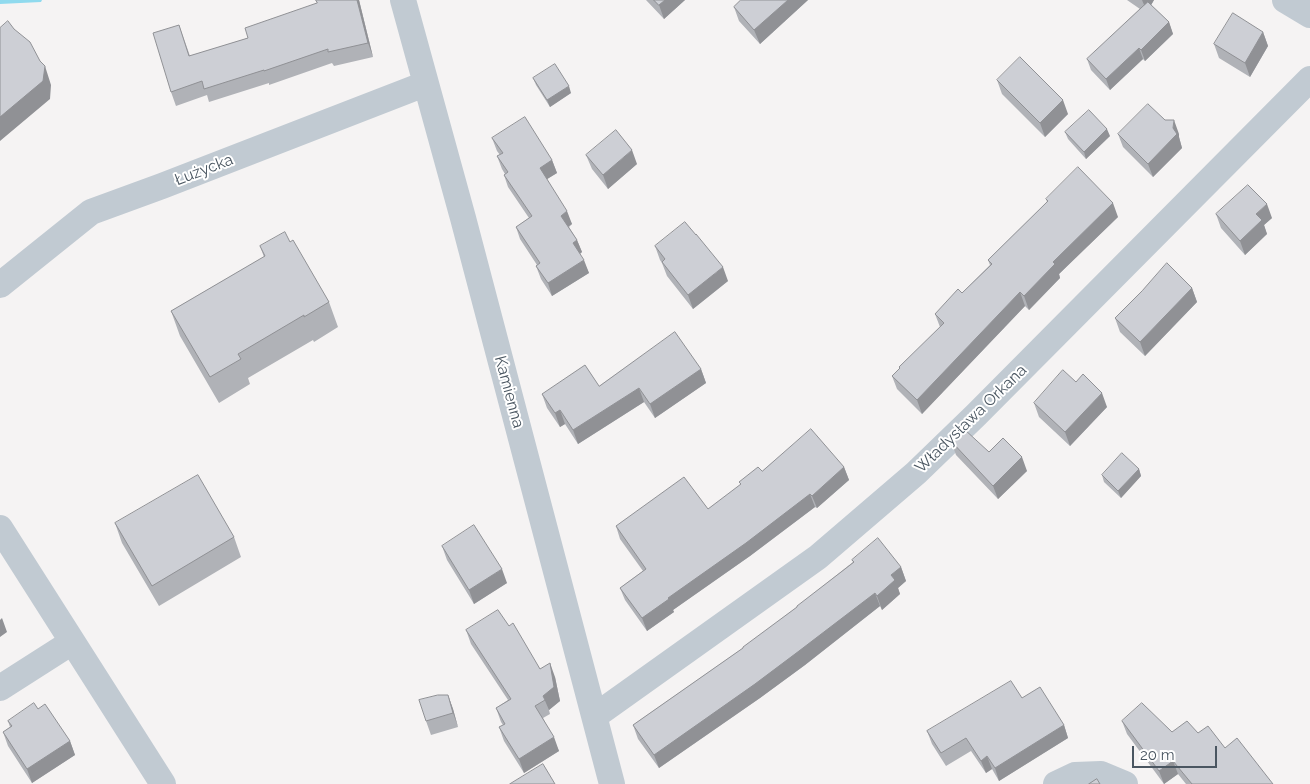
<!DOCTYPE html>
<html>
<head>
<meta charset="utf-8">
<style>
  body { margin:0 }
  #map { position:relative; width:1310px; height:784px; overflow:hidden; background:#f5f3f3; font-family:Raleway,sans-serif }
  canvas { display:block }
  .scale { position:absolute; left:1132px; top:746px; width:85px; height:22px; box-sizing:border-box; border:2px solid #4a5661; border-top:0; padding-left:6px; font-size:15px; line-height:18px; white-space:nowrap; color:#4a5661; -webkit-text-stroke:4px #fff; paint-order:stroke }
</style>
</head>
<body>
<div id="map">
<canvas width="1310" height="784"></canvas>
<div class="scale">20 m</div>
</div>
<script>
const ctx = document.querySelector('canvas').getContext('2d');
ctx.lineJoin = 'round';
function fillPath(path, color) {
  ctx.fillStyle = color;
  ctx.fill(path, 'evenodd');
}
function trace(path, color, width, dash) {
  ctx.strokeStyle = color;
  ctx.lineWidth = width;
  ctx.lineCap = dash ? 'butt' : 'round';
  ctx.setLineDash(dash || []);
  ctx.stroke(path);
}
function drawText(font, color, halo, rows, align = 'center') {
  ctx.font = font + ' Raleway,sans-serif';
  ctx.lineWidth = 4;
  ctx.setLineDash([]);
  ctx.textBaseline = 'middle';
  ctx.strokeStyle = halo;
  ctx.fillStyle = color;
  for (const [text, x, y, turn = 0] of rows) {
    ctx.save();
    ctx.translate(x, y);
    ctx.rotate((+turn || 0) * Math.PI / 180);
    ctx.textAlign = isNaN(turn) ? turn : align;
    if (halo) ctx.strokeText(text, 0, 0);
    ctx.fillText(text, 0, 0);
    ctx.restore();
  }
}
fillPath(new Path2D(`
  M0,0H42L41,2L0,4Z`), '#90daee');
trace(new Path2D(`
  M403,0L463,218L612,784
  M1285,0L1310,15
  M0,285L91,212L162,186L425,84
  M0,528L163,784
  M0,688L72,642
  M595,716L818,557L916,473L976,415L1310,79
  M1056,784L1075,775L1101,774L1125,784`), '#c1cad2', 26);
fillPath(new Path2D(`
  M318,0H359L373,57L334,66L332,63L269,85V83L209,102L207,95L176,106L171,92L179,25L190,56L248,38L317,3Z
  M646,0H685L664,19Z
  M741,0H808L760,44L739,21L734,7Z
  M1127,0H1154L1151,5L1169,22L1173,34L1145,61L1143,59L1110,90L1091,70L1087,59L1140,9Z
  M1263,32L1268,46L1250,77L1219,58L1214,44Z
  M533,78L571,93L550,107L536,85Z
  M997,80L1068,114L1045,137L1002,94Z
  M1065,132L1110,136L1086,159L1068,139Z
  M1118,134H1179V137L1182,148L1153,177L1123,147Z
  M492,138L552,160L557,173L547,179L572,224L569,227L577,240L582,252L580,254L589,273L552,296L541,279L536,266L537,265L520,239L516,227L529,218L508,187L504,175L505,174L502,169L497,156L500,155L497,151Z
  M586,155L637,164L608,189L592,169Z
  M1046,199L1118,217L1059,274L1060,278L1029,310L1025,306L922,414L897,389L892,376L940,327L935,314L962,293L990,265L988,260L1047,202Z
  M1216,214L1272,218L1264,225L1267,234L1245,255L1221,228Z
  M290,242L329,302L338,327L314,342L313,340L248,378L250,384L219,403L180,336L171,311L264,257L260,246Z
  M655,246L728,281L693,309L667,276L662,263L660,260Z
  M1192,288L1197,302L1145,356L1120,332L1115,318Z
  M701,369L706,383L655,418L644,402L578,444L565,424L560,427L547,408L542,394L599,386Z
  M1076,382L1107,407L1070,446L1039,417L1034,403Z
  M951,441L989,452L1027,471L998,499L956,455Z
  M844,467L849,480L817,508L815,507L750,556L673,610L674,612L647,631L625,600L620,588L643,571L620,539L616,526L708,509L741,485L739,482L762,471Z
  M1139,469L1141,476L1121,498L1104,482L1102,475Z
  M115,523L234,537L241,557L159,606L122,543Z
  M442,546L507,583L474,604L447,560Z
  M852,560L901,567L906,581L898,588L900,594L882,610L880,606L805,665L760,698L659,768L638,739L633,725L743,648L797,607L853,562Z
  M509,626L540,669L555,677L560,701L549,710L550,714L543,718L559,751L524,773L504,741L499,727L503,725L501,722L496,708L508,700L471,644L466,630Z
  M448,695L453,709L458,727L431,735L426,721Z
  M1022,698L1064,725L1068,738L999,781L992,769L986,773L971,751L946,766L932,744L927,731Z
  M38,709L70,741L75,755L32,783L8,746L3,732L10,727L8,721Z
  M1122,721L1172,732L1198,733L1225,748L1273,784H1186L1178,774L1164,784L1127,734Z`), '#b0b2b7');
fillPath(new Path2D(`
  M357,0H359L373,57L368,43Z
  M665,0H685L664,19L659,5Z
  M788,0H808L760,44L754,30Z
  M1142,0H1154L1147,12Z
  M1169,22L1173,34L1145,61L1141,50Z
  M1263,32L1268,46L1250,77L1245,63Z
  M1139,48L1143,59L1110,90L1106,79Z
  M45,66L51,85L50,99L0,141V117Z
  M569,86L571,93L550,107L547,100Z
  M1063,100L1068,114L1045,137L1040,123Z
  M1174,120L1179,134V137L1182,148L1153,177L1148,164L1173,128Z
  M1107,129L1110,136L1086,159L1084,152Z
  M632,150L637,164L608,189L603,175Z
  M552,160L557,173L544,181L540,168Z
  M1113,203L1118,217L1059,274L1060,278L1029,310L1024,296L1053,262Z
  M1267,204L1272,218L1264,225L1267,234L1245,255L1240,241L1256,214Z
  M567,211L572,224L566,228L561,216Z
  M577,240L582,252L578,255L573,243Z
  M584,260L589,273L552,296L548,283Z
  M723,267L728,281L693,309L688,295Z
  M1192,288L1197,302L1145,356L1140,342Z
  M1020,292L1025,306L922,414L917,400Z
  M701,369L706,383L655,418L650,404Z
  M639,388L644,402L578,444L573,430Z
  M1102,393L1107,407L1070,446L1065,432Z
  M560,410L565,424L560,427L555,413Z
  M1022,457L1027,471L998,499L993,486Z
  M844,467L849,480L817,508L812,496Z
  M1139,469L1141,476L1121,498L1118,491Z
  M810,494L815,507L750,556L673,610L674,612L647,631L642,618L668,598Z
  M901,567L906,581L898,588L900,594L882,610L877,596L891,575Z
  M502,569L507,583L474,604L469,590Z
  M875,593L880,606L805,665L760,698L659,768L654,755Z
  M2,618L7,632L0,637V620Z
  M550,663L555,677L560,701L549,710L543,696Z
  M448,695L453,709L458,727L453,713Z
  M1064,725L1068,738L999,781L995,768Z
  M554,737L559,751L524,773L519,759Z
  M70,741L75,755L32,783L27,769Z
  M987,756L992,769L986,773L981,761Z
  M1173,761L1178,774L1164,784L1159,771Z`), '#909195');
const building = new Path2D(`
  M316,0H357L368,43L328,52V49L264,71V70L204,89L202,81L171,92L153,33L179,25L189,56L248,38L245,28L317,3Z
  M654,0H665L659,5Z
  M741,0H788L754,30L734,7Z
  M1148,2L1169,22L1141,50L1139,48L1106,79L1087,59Z
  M1233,13L1263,32L1245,63L1214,44Z
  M8,21L14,29L30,42L40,61L45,66L43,81L0,117V28Z
  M1020,57L1063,100L1040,123L997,80Z
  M555,64L569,86L547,100L533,78Z
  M1148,104L1165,120H1174L1173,128L1177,134L1148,164L1118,134Z
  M1089,110L1107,129L1084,152L1065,132Z
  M525,117L552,160L540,168L567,211L561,216L577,240L573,243L584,260L548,283L536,266L540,263L516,227L532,216L504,175L508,172L497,156L503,153L492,138Z
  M616,130L632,150L603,175L586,155Z
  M1078,167L1113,203L1053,262L1055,264L1024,296L1020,292L917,400L892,376L900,368L899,367L944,323L935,314L958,289L962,293L992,264L988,260L1048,201L1046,199Z
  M1248,185L1267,204L1256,214L1262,220L1240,241L1216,214Z
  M685,222L696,235V234L723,267L688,295L662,262L665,259L655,246Z
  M285,232L290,242L293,240L329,302L304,317V315L238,354L241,359L210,377L171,311L265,256L260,246Z
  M1167,263L1192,288L1140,342L1115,318L1142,291Z
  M675,332L701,369L650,404L639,388L573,430L560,410L555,413L542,394L585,365L599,386Z
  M1063,370L1076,382L1083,374L1102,393L1065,432L1034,403Z
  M811,429L844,467L812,496L810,494L746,543L668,598L669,599L642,618L620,588L646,569L616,526L684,477L708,509L741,484L739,482L758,467L762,471Z
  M964,429L989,452L1003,438L1022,457L993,486L951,441Z
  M1122,453L1139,469L1118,491L1102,475Z
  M198,475L234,537L152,586L115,523Z
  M474,525L502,569L469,590L442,546Z
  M878,538L901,567L891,575L895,580L877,596L875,593L799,651L755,684L654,755L633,725L743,648V647L797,607V606L854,562L852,560Z
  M498,610L509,626L513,623L540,669L550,663L554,687L543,696L545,700L535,706L554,737L519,759L499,727L505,724L496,708L511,699L466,630Z
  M1011,681L1022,698L1040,687L1064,725L995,768L987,756L981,761L966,738L941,753L927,731Z
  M438,695H448L453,713L426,721L419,700Z
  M34,703L38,709L45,704L70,741L27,769L3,732L12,726L8,721Z
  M1142,703L1172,732L1187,721L1198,733L1208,726L1225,748L1237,738L1273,784H1192L1173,761L1159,771L1122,721Z
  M543,764L555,784H510Z
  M1097,779L1100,784H1089Z`);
fillPath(building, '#cdcfd5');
trace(building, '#909195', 1);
drawText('16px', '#4a5661', '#fff', [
  ["Łużycka",204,170,-21],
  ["Kamienna",509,392,75],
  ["Władysława Orkana",971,419,-44]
]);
</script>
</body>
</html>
